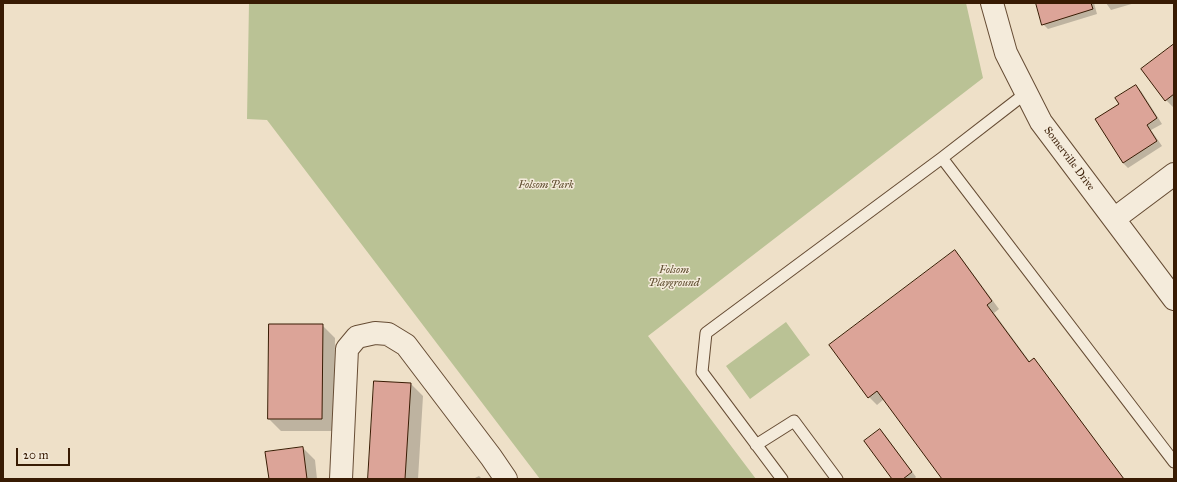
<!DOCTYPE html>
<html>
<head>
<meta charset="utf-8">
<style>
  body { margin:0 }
  #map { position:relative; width:1177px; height:482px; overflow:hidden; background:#eee0c8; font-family:"IM FELL Great Primer",serif }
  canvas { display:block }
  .frame { position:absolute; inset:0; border:4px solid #381b03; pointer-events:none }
  .scale { position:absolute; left:16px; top:448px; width:54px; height:18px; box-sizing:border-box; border:2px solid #381b03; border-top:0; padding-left:5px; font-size:12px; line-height:14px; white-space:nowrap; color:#381b03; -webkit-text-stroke:3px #f4ebdb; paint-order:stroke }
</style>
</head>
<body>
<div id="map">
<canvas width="1177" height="482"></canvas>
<div class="frame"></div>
<div class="scale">20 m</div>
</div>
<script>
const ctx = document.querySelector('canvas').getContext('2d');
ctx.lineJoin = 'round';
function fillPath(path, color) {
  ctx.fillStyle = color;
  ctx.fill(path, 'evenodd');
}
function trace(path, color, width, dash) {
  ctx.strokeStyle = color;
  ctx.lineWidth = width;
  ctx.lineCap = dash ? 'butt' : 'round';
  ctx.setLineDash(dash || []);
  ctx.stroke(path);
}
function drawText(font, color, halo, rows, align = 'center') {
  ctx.font = font + ' "IM FELL Great Primer",serif';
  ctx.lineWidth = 3;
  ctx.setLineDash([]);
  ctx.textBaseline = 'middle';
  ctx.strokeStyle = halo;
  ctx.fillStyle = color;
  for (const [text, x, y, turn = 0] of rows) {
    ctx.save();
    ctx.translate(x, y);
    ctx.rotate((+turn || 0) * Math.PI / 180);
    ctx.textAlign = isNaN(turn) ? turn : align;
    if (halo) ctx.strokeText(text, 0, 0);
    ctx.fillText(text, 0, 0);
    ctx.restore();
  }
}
fillPath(new Path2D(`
  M249,3H966L983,78L648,336L756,479H540L267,120L247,119Z
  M786,322L810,355L750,399L726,366Z`), '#bac295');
fillPath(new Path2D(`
  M1037,3H1094L1097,14L1048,29L1043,24Z
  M1106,3H1135L1111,10Z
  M1174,46V107H1173L1166,100Z
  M1136,86L1141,91L1162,124L1151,130L1162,146L1128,168L1123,163L1096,120L1120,104Z
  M955,252L962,259L999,309L994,313L1030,362L1033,360L1041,367L1124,479H943L884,399L877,405L869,397L830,345Z
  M322,325L335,338L334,431H281L269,419Z
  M375,382L411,384L423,396L418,479H369Z
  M880,430L885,435L916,477L914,479H894Z
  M303,448L315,460L317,479H270Z
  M479,476L482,479H473Z`), '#0003');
const building = new Path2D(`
  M1036,3H1091L1093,9L1042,25Z
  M1174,44V94L1165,101L1141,69Z
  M1136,85L1157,118L1147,125L1157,141L1123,163L1095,119L1119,104L1115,98Z
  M955,250L992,301L987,305L1029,362L1034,358L1124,479H942L877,391L868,398L829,345Z
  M269,324H323L322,419H268Z
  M374,381L411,383L405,479H368Z
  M880,429L912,472L903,479H892L864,441Z
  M303,447L307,479H269L265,452Z`);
fillPath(building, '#dca498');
trace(building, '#381b03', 1);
const service = new Path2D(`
  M942,158L1174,462
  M756,445L794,421L837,479
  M782,479L702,372L706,333L942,158L1026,93`);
const minor = new Path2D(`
  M992,3L1006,53L1041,122L1174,299
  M1114,219L1174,174
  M341,479L347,349L357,337L375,333L388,334L406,345L491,457L506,479`);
trace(service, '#664c34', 13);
trace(minor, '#664c34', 24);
trace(service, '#f4ebdb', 11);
trace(minor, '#f4ebdb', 22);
drawText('11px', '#381b03', '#f4ebdb', [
  ["Somerville Drive",1069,159,53]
]);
drawText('italic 11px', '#5f4d2f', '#f4ebdb', [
  ["Folsom Park",546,185],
  ["Folsom",674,270],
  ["Playground",674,283]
]);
</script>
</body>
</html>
